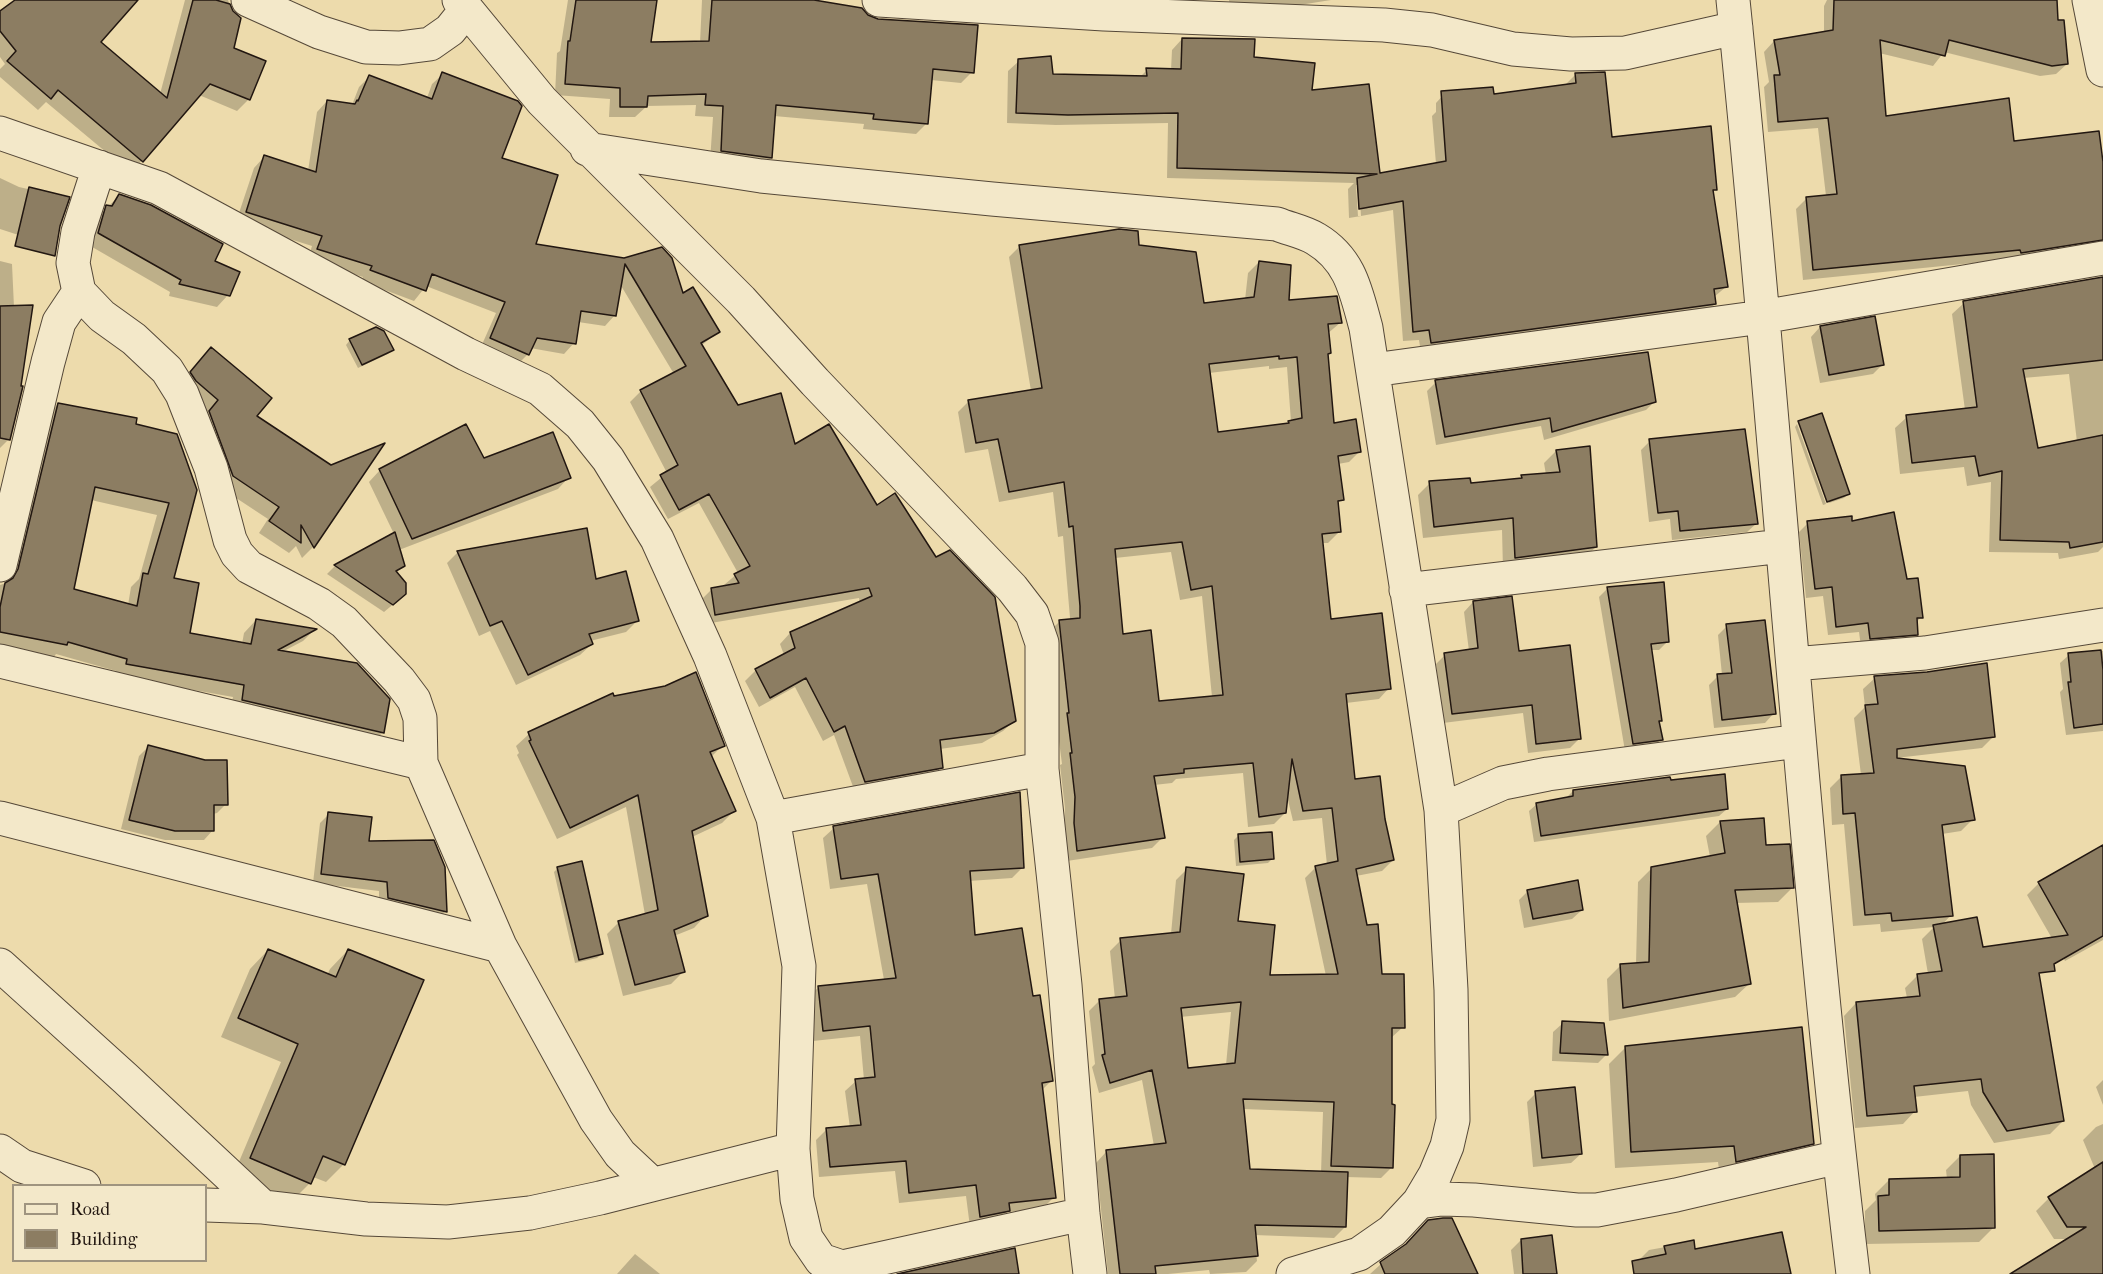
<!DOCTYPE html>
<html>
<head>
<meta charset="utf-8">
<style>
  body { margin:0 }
  #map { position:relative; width:2103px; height:1274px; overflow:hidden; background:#eddbac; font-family:"IM FELL French Canon",serif }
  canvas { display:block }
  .legend { position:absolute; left:12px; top:1184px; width:195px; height:78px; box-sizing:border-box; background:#f3e8c9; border:2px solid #9f947f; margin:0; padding:8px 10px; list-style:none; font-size:18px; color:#221711 }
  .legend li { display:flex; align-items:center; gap:12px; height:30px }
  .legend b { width:30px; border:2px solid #9f947f }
</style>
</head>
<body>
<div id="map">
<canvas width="2103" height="1274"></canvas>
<ul class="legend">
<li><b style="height:8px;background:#f3e8c9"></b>Road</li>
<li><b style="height:16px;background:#8c7d62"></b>Building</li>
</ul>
</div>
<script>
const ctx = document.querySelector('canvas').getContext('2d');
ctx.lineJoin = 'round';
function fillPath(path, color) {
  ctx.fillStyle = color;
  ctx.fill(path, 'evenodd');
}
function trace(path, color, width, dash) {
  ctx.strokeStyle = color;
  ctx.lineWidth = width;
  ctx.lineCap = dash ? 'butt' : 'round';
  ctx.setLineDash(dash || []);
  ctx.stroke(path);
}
fillPath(new Path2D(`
  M17,0H136L99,42L160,94L185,0H228L232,12V48L249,99L237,111L199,95L131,173L46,102L38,110L0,77V69L5,64L0,57V13Z
  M568,0H655L649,44L700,43L702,0H804L867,17L972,72L961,83L931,80L927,123L916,134L863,129L864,124L774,116L771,158L760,168L710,161L713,117L695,116L696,105L647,106L635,117H609L610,99L555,95L557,53L560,51Z
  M1229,0H1331L1243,14L1230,13Z
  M1827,0H2056L2057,22L2067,64L2056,74L2040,76L1944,52L1933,66L1879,53L1885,117L2013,143L2103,175V250L1803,280L1796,209L1807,198L1826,196L1818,128L1768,132L1764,87L1769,82L1764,52L1774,41L1824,33V6Z
  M1182,39L1253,58L1310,92L1379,175L1436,164L1432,116L1436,112V103L1446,92L1492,96L1565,85L1576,74L1611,138L1715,189L1712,193L1727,286L1714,297L1715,304L1704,314L1421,353L1419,340L1403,341L1393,210L1361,216L1359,185H1356L1358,216H1361L1349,218L1348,189L1354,183L1167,178L1168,123L1056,125L1007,123L1008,71L1019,61L1051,76L1140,77L1147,70H1171L1172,50Z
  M443,74L500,159L534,245L624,260L682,295L718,332L701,346L737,407L795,446L876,507L1014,721L1003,731L982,743L940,749L941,767L931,778L855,792L834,735L823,741L795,687L759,707L745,681L756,670L784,655L780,644L790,633L860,603L859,598L705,624L701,600L711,590L725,587L724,585L738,573L699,503L668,519L650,487L667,473L630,402L641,391L674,374L620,284L615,315L605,326L578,322L574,343L564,354L530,348L528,354L517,365L480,349L496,313L426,286L414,301L361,281L363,277L308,259L312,246L236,222L254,168L264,157L308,171L317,112L327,101L352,105L359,87L370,76L427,98L432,84Z
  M0,178L19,187L68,198L46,244L0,229Z
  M119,196L214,262L228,295L217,307L169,296L170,292L87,244L95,219Z
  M1020,246H1137L1203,305L1245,300L1248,273L1259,262L1287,302L1340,323L1327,334L1329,353L1327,356L1333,425L1360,451L1349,462L1338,464L1342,499L1337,504L1339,532L1328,543H1322L1330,621L1389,688L1379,699L1346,703L1354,781L1384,820L1393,860L1382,871L1356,876L1366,926L1381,975L1403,1027L1391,1038L1392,1167L1381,1178L1346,1177L1345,1227L1334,1238L1254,1235L1257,1261L1246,1272L1210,1274L1209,1270L1168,1274H1108L1096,1163L1106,1152L1154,1146L1142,1080L1099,1093L1092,1067L1095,1064L1089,1011L1099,1001L1115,999L1110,951L1121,940L1171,934L1176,880L1187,869L1236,922L1268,976H1326L1305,878L1316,867L1327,865L1322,818L1293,821L1287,796L1285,813L1274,824L1248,827L1243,773L1176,779L1172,783L1154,785L1163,837L1152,848L1067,861L1064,835L1065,808L1060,765L1062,764L1057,726L1059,724L1049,632L1060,621L1070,620V618L1063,536L1058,537L1053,492L999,502L988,449L965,453L958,412L969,401L1031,391L1009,257ZM1269,366V369L1287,367L1291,422L1286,425L1217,434L1209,373ZM1171,552L1180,600L1202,596L1212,697L1158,703L1122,636L1115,558ZM1231,1012L1226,1065L1186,1069L1180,1017ZM1243,1109L1323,1112L1321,1173L1249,1171Z
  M0,261L12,264L14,307L9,439L0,448Z
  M2103,278V547L2098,552L2059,559L2058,553L1989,552L1991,482L1967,486L1964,467L1900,474L1895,428L1907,417L1965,410L1952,314L1964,303ZM2069,374L2077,442L2037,449L2023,378Z
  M1820,327L1882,365L1873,374L1820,383L1811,337Z
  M350,340L392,350L388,354L358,368L346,345Z
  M211,349L255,416L331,467L381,447L313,547L302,558L296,546L289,553L259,533L268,519L221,488L198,423L208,412L185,393L180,384Z
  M1436,382L1655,401L1646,410L1544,440L1541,426L1436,445L1427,391Z
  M58,404L176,435L172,579L188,634L242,644L244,633L256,620L314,630L303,641L282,652L383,732L371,745L230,712L233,697L115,676L116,671L56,654L54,657L0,646V585L6,583L46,417ZM91,500L157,515L139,579L131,587L128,605L72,590Z
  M1800,423L1848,494L1844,498L1829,503Z
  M1797,424L1826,504L1823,505L1795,427Z
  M1650,441L1757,523L1747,532L1672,540L1670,519L1649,522L1641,450Z
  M1556,451L1596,547L1583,559L1503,570L1502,530L1423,538L1418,495L1430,483L1469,484L1519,480L1522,476L1546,475L1544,463Z
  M484,460L569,477L558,489L399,550L403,565L396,573V602L384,612L327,574L335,566L394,534L369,482L380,470Z
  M1851,522L1906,581L1921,617L1916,623L1917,634L1908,643L1861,647L1859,632L1828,635L1823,596L1806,598L1799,532L1808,523Z
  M458,552L595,581L637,621L626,632L590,641L592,644L580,655L516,685L490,631L479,636L447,563Z
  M1607,589L1668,641L1659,650H1650L1661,720L1658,723L1661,739L1653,748L1625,751L1599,597Z
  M1473,602L1517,653L1579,739L1570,748L1528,753L1523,713L1443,723L1436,664L1445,655L1469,651L1464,612Z
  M1727,626L1774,713L1765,723L1714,728L1709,685L1718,676L1722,675L1718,635Z
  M2103,651V731L2066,735L2060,692L2063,689L2060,663L2069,655Z
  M1875,678L1994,736L1982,748L1896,758L1973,819L1961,831L1942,834L1951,915L1941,926L1982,948L2063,1121L2050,1134L1994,1143L1971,1105L1968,1091L1914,1097L1915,1111L1903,1124L1855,1128L1844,1016L1856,1003L1907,998L1905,988L1918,975L1928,974L1922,939L1934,927L1881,932L1880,924L1853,926L1844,824L1832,825L1830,788L1842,776L1861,775L1854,718L1865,707L1863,689Z
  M614,698L723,745L711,757L734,811L722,823L692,837L706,915L694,928L674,936L684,971L671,984L623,996L607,934L619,922L645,915L626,807L557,839L517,755L519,753L516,746L529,734Z
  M149,746L226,804L217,813L213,814V830L204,840H165L121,829L139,756Z
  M1669,781L1727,809L1719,816L1534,842L1529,811L1537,804L1565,799L1573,791Z
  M329,814L367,843L445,912L436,921L379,907V891L313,883L320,823Z
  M1720,822L1764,847L1792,888L1778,902L1735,903L1750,983L1735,997L1609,1021L1607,979L1621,965L1636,964L1638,882L1652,868L1710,857L1706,836Z
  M834,828L1023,867L1012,878L969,881L973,937L1032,998L1051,1081L1041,1091L1054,1197L1043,1208L1007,1212L998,1221L970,1227L966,1196L899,1203L895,1171L819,1177L816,1140L827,1129L850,1128L845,1091L856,1081L864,1080L860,1036L813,1041L807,998L818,988L884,980L867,884L830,889L823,838Z
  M1238,836L1272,859L1268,863L1236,866L1234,840Z
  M2103,847V940L2065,961L2027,895L2039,883Z
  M558,868L602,954L597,958L575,963L554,872Z
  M1528,891L1582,910L1572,919L1524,928L1519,900Z
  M268,950L327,975L330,969L348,950L344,1164L326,1182L313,1177L310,1183L292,1201L233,1176L281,1062L221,1037L250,969Z
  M1563,1023L1607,1054L1598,1063L1552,1061L1553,1032Z
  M1626,1047L1812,1143L1796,1160L1720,1177L1718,1162L1615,1168L1609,1064Z
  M2103,1080V1105L2096,1087Z
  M1536,1093L1581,1154L1571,1163L1533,1167L1527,1102Z
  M2103,1124V1274H2032L2069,1239H2054L2036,1211L2049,1198L2095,1169L2083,1140L2096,1127Z
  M1960,1156L1993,1228L1979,1242L1865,1244V1211L1876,1200L1875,1194L1889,1180L1947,1179L1946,1170Z
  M1550,1237L1555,1274H1514L1511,1250L1520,1241Z
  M1693,1242L1694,1250L1789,1274H1638L1636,1263L1649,1250Z
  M635,1254L660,1274H617Z
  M1381,1264L1477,1274H1370Z`), '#0003');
const building = new Path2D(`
  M15,0H138L101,42L167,98L193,0H216L230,4L233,11L241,18L234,48L266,61L250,100L210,84L143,162L58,90L51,99L7,61L16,51L0,31V11Z
  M576,0H657L651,42L709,41L712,0H814L862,8L868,15L878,19L978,25L974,73L933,69L928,124L873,119L874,114L776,105L772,158L721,151L723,106L705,105L706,94L648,96L647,107H620V88L565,84L568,41H570Z
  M1834,0H2057L2058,20H2064L2068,64L2052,66L1949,40L1945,56L1880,40L1886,116L2009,98L2014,141L2099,131L2103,162V240L2021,253L2020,250L1813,270L1806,197L1837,194L1828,118L1778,122L1774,75H1780L1774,40L1833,30Z
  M1182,38L1255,39L1254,57L1315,63L1312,90L1369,84L1380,173L1446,161L1441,91L1493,87L1494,94L1576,83L1575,73L1605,72L1612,137L1711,126L1717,190H1713L1728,287L1714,289L1716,304L1431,343L1429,330L1413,332L1403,201L1359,209L1357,178L1377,174L1177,168L1178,113L1068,115L1016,113L1018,59L1051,56L1053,74L1147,76L1146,68L1181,69Z
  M442,72L518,101L522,106L502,158L558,175L536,244L624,258L662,247L672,258L683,293L693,287L720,332L701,343L738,405L781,393L795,444L829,424L877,505L895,493L936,557L950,550L995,597L1016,721L994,733L940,740L943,768L865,782L845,726L834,732L806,678L770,698L755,669L795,648L790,632L872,596L869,588L715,615L711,588L739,583L734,574L750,566L709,494L679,510L660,475L678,465L640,390L686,366L625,264L616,316L581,311L576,344L537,338L529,355L490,338L505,302L432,274L426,291L370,270L372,266L317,249L322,236L246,212L264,155L316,172L327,100L355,104L357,100L358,101L369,75L432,99Z
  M29,187L70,197L60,226L55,256L15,246Z
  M119,194L151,205L223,244L215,261L240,272L230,296L179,284L181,280L98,233L106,205L112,206Z
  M1119,229L1138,231L1139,245L1196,252L1204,303L1254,297L1259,261L1291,265L1289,300L1337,296L1342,323L1328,324L1331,353L1328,354L1334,423L1356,419L1361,452L1338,456L1344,500L1338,501L1341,532L1322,534L1331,619L1382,613L1391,689L1346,694L1355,779L1380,776L1385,819L1394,860L1356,869L1367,925L1378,924L1382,974H1404L1405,1028H1392V1104L1395,1105L1393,1168L1331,1166L1334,1102L1243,1099L1250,1169L1348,1172L1346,1227L1255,1225L1258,1256L1155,1266L1156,1274H1120L1106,1150L1166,1143L1152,1070L1110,1083L1102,1055L1105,1054L1099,999L1127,996L1120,938L1180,932L1186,867L1244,874L1238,921L1275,925L1270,975L1338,974L1315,866L1338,861L1332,808L1303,811L1292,759L1286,813L1259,817L1253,763L1184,769V773L1154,776L1165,838L1077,851L1074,823L1075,797L1070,753H1072L1067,713H1069L1059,620L1080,618V606L1073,526L1069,527L1064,482L1009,492L998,439L976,443L968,400L1042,388L1019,245ZM1279,356V359L1297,357L1302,418L1288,421L1289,423L1218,432L1209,364ZM1182,542L1191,590L1212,586L1223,695L1159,701L1151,630L1123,634L1115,549ZM1241,1002L1235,1063L1188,1068L1181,1008Z
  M2103,277V360L2023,369L2038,448L2103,435V542L2070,548L2069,542L2000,540L2002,471L1979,476L1975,456L1912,463L1906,415L1977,407L1963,301Z
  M33,305L21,386H23L10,440L0,438V306Z
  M1875,316L1884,365L1829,375L1820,326Z
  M376,327L384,331L394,350L362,365L349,339Z
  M211,347L272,398L257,416L331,465L385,443L314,548L301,525V543L269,521L279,507L233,476L209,411L218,400L196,381L190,372Z
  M1648,352L1656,402L1552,432L1550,418L1445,437L1435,380Z
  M58,403L137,418L136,424L177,434L197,490L174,578L199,583L190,633L251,644L256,619L317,629L278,650L357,663L390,699L384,733L242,700L244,685L126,664L127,659L68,642L67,645L0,632V607L5,583L13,578L18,569ZM95,487L169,503L148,574L143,573L137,606L74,589Z
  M1822,413L1850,494L1827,502L1798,421Z
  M466,424L484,458L553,432L571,478L412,539L379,469Z
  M1745,429L1758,524L1680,531L1678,511L1658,513L1649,439Z
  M1590,446L1597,547L1515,558L1513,518L1434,527L1429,481L1470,478L1471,483L1522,478L1521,475L1560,472L1556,450Z
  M1894,512L1907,579L1918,578L1923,618H1917L1918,635L1870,639L1868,623L1836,627L1832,587L1815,589L1807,521L1852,516V521Z
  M587,528L596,579L626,571L639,621L589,634L593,644L528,675L502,621L490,626L457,551Z
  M395,532L405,566L396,571L406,583V594L393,605L334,565Z
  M1664,582L1669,642L1651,644L1662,721H1659L1663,740L1633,744L1607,587Z
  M1512,596L1519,651L1570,645L1581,739L1536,744L1532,705L1452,714L1444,653L1478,648L1473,601Z
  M1765,620L1776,714L1722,720L1717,674L1732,673L1726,624Z
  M2101,650L2103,670V724L2074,728L2068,682H2071L2068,653Z
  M1987,663L1995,737L1897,749V758L1965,766L1975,820L1942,825L1953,916L1892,921L1891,913L1865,915L1855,813L1843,814L1841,775L1874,773L1865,705L1878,704L1874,676L1927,672Z
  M696,672L725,746L710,752L736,811L692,831L708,916L674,930L685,972L635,985L618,921L658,910L638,795L570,828L529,741L531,740L528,732L613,693L614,696L665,686Z
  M148,745L205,760H227L228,805H214V831H175L129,820Z
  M1725,774L1728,809L1541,836L1536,803L1573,796V790L1670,777L1671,780Z
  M1020,792L1024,868L970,871L975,935L1022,928L1033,996L1040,995L1053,1081L1042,1083L1056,1198L1009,1203L1010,1211L980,1217L976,1185L909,1193L906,1161L830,1167L826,1128L861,1125L855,1079L875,1077L870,1026L823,1031L818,986L896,978L878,874L841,879L833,826Z
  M328,812L372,817L369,841L434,840L445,867L447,912L388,898L387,882L321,874Z
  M1764,818L1766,845L1790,844L1794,888L1735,890L1751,984L1623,1008L1620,964L1649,962L1651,867L1725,853L1720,821Z
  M1272,832L1274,859L1240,862L1238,834Z
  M2103,845V936L2054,964L2055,971L2039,973L2064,1121L2007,1131L1983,1092L1981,1079L1914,1086L1917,1112L1867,1116L1856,1002L1920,996L1917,974L1942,971L1933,925L1977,917L1983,947L2068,935L2038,882Z
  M582,861L603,954L579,960L557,867Z
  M1578,880L1583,910L1533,919L1527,890Z
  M268,949L336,977L348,949L424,980L345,1165L323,1156L311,1184L250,1158L298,1044L238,1018Z
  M1562,1021L1604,1023L1608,1055L1560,1053Z
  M1802,1027L1814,1144L1736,1162L1734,1146L1631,1152L1625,1046Z
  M1575,1087L1582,1154L1542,1158L1535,1091Z
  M1994,1154L1995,1228L1879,1231L1878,1196L1889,1195V1179L1960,1177V1155Z
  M2103,1162V1274H2010L2086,1227H2067L2048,1197Z
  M1443,1218H1452L1478,1274H1385L1380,1262L1406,1244L1428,1220Z
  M1782,1232L1791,1274H1634L1632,1261L1666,1254L1664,1246L1694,1240L1695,1249Z
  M1552,1235L1557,1274H1523L1521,1239Z
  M1015,1248L1019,1274H897Z`);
fillPath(building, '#8c7d62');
trace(building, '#221711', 1.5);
const minor = new Path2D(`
  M248,0L319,32L366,47L399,48L430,44L450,30L466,10
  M459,0L542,101L741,300L815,382L1012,588L1032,614L1042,643V769L1065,985L1083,1214L1090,1274
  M879,0L1104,14L1384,25L1432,30L1513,49L1571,54L1625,53L1736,28
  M1733,0C1777,424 1802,850 1853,1274
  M2089,0L2103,70
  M0,133L159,188L466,354L540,389L580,424L608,459L657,539L710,656L773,818L799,966L793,1149L797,1199L806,1238L821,1260L842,1267L1083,1214
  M587,149L761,176L992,199L1277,224C1289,229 1305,232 1316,239C1351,260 1356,292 1366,328L1441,810L1451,990L1453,1120L1447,1146L1435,1175L1419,1202
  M99,167L78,232L73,263L79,292L102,316L134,339L167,370L182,394L211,468L230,540L237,554L249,567L319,604L344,622L399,680L414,700L420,718L421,763L500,946L596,1120L620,1154L652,1184
  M1373,370L1762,317L2103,258
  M0,565L48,362L59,322L79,292
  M1406,590L1782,546
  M0,661L421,763
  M1793,664L1925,653L2103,625
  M1441,810L1503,783L1548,774L1799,741
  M0,818L500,946
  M773,818L1042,769
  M0,965L126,1079L263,1207
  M0,1151L22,1166L84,1186
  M206,1205L263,1207L366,1219L448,1222L530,1213L600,1198L793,1149
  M1293,1274L1359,1254L1392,1231L1419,1202L1442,1199L1474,1200L1577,1210H1597L1676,1195L1839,1157`);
trace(minor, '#554838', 35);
trace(minor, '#f3e8c9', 33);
</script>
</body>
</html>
